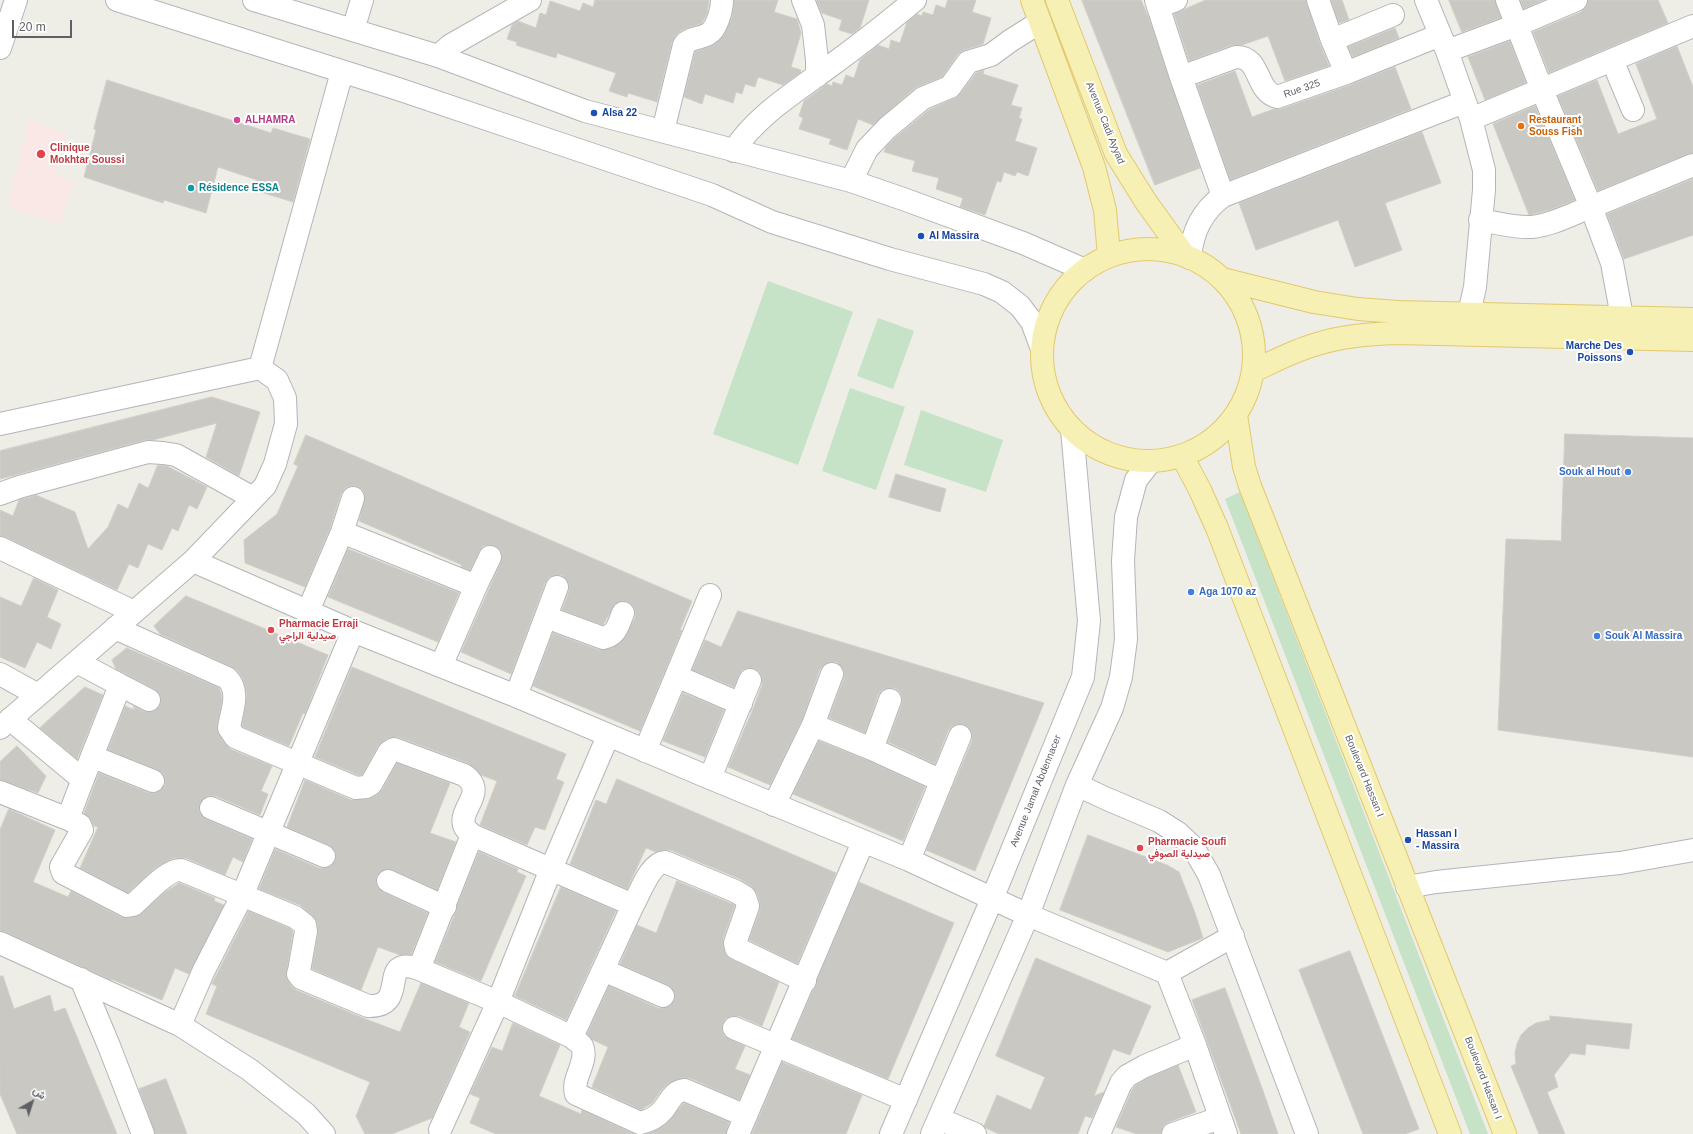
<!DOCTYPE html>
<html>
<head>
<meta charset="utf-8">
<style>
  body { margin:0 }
  #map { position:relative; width:1693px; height:1134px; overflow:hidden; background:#eeede6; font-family:Arial,Vazirmatn,sans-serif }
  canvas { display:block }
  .north { position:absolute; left:12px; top:1082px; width:40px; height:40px; -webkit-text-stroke:3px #fff; paint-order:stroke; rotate:39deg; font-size:11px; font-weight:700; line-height:16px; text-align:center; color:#5e6065 }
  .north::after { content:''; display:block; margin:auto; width:14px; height:18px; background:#5e6065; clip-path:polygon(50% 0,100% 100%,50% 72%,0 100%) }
  .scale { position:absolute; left:12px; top:20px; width:60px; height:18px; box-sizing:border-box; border:2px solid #5e6065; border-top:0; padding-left:5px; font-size:12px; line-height:14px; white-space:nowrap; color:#5e6065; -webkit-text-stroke:3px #fff; paint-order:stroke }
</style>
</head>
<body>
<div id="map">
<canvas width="1693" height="1134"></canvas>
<div class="north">ش</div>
<div class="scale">20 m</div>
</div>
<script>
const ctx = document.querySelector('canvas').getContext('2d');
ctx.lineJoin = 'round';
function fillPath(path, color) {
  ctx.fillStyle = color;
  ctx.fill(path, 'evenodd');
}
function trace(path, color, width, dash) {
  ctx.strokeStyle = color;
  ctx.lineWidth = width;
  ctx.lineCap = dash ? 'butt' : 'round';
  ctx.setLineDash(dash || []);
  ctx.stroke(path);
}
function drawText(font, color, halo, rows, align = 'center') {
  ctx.font = font + ' Arial,Vazirmatn,sans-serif';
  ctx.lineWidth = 4;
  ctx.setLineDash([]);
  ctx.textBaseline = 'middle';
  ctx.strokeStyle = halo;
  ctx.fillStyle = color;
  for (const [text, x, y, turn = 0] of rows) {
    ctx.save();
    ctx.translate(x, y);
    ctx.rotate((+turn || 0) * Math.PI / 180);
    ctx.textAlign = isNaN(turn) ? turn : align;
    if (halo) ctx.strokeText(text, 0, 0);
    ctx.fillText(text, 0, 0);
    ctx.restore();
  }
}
fillPath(new Path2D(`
  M29,118L67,135L55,173L73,183L61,225L7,207Z`), '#f9e8e5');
fillPath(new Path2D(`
  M768,281L853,312L798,465L713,434Z
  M878,318L914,331L893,389L857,376Z
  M850,388L905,407L876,490L822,471Z
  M921,410L1003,440L986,492L904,465Z
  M1240,492L1488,1134H1470L1225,499Z`), '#c6e3c8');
const building = new Path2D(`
  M595,0H709L707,14L702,23L682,30L675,36L672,42L657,102L628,93L627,97L609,91L616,73L557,53L556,58L516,45L517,42L507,39L512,25L518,21L536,28L540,13L546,15L550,1L580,11L583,3L593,7Z
  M734,0H778L774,12L797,19L801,33L791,67L801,70L800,73L783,85L758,77L755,87L745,84L742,94L736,92L733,103L705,94L702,104L684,97L695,52L714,45L724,35L732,17Z
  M816,0H869L860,28L852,34L839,30L842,20L822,13Z
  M948,0H976L972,12L991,18L983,44L964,50L958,54L942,77L915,88L873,125L858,119L847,150L829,144L831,139L799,129L803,118L799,116L804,101L827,84L832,86L833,82L842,85L846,75L854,78L860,60L878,45L889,49L891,40L900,43L907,22L917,14L922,16L923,12L933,15L936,5L945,8Z
  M1082,0H1141L1150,21L1200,168L1155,185Z
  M1206,0H1306L1320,44L1329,66L1285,81L1268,36L1242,45H1232L1189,61L1174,14Z
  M1331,0H1342L1349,20L1339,23Z
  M1449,0H1495L1501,18L1462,32Z
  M1520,0H1544L1524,9Z
  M1588,0H1658L1668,23L1549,73L1533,32L1581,12L1586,7Z
  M1395,28L1399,38L1353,57L1348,47Z
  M1510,41L1526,83L1485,100L1468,57Z
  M1677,46L1693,87V153L1598,191L1558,96L1597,80L1618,134L1657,119L1636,64Z
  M1395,67L1411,109L1230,180L1197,85L1235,71L1252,117L1274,109H1281L1350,85Z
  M984,70L983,74L1018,85L1011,105L1022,108L1019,118L1022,119L1015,141L1037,148L1028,176L1017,172L1015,176L1004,172L1001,182L997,181L985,215L960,207L963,198L936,189L939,178L912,171L915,161L884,152L886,147L896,137L930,109L955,98L960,94L976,73Z
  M107,80L271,133L273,128L310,139L293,202L254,190L257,180L218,167L206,213L164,200L163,203L84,177L96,130L94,129Z
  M1535,106L1575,200L1550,210L1529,215L1493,124Z
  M1422,132L1441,183L1385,203L1402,250L1355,267L1338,220L1256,250L1239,203Z
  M1693,179V235L1624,259L1607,214Z
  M212,397L260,412L239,476L206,457L217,423L153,440H145L0,479V451Z
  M1565,434L1693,438V757L1498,730L1506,539L1561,541Z
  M306,435L692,601L680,630H682L640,731L533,686L553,633L599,650L612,648L624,639L635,618V611L633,606L628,602L622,601L615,604L603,625L562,610L569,591V585L566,579L562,575H555L549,577L545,583L511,674L461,652L501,562L502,556L500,550L495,546L489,545L483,546L479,552L470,570L461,567L462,565L359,521L365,496L362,489L356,486H350L345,488L341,494L330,528L305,587L245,563L244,540L277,514L298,466L294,464Z
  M158,465L167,466L207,487L197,509L189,505L178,531L172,528L162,550L148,544L138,568L129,564L117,590L5,537L0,536V510L13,516L19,500L36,495L75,512L88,549L108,527L118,504L128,509L139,483L148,488Z
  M896,474L946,489L940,512L889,497Z
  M348,549L459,593L438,642L328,597Z
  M34,578L58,590L47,617L61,624L51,649L37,642L25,668L0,657V597L21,606Z
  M186,596L328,655L305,714L303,713L289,746L243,727L242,725L247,694L243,679L237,670L232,667L160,634L154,626Z
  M738,611L1044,703L975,871L926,850L972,741V735L970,729L965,725L959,724L952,726L948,731L935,764L888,742L902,704V697L900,692L895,688H887L882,690L878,695L865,733L829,718L844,678V672L841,666L837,662H830L824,665L820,669L802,720L770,785L728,767L753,709L762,685V678L760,672L755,669L748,668L742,670L739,675L734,687L692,670L705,640L721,647Z
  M127,648L219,688L221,693L222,701L217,726L219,735L225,744L230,749L272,766L261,791L268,794L260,815L216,796H209L204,798L200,803L199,810L201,815L206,819L252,839L243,862L233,857L225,875L186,858H174L155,868L128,893L80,868L98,827L94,826L91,820L84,813L99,773L149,793H155L160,791L165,785V779L163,773L158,770L108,750L125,706L135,710L133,706L143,711L150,712L155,711L160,706L161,700L160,694L155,689L116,669L112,660Z
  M352,667L566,754L556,779L564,782L545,830L535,827L527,845L480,825L497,781L481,775L468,763L398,737L388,738L378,746L362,775H358L315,757Z
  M85,687L103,695L77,759L40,728Z
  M683,693L724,710L705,757L663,741Z
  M819,741L867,760L925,787L903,841L793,794Z
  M17,746L46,776L38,793L0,780V762Z
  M397,763L450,783L430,833L456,842L437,890L393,870L387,869L381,871L377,875L376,883L378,888L382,892L428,913L411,955H400L378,947L361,990L312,969L318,933L317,923L313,916L300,905L259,889L275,849L319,868H326L331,866L335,861L336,854L334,849L329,845L287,827L305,780L351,800L367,799L377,795L382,790Z
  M617,779L836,873L797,964L749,940L760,910V903L757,893L752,887L740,879L670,850H662L656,852L646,848L627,889L570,864L596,800L606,804Z
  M9,809L55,830L33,882L68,897L71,891L121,917L129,918L141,914L164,893L179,883L215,898L214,901L224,905L189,974L175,968L162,1000L111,979V980L5,932L0,931V830Z
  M1088,835L1167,865L1179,872L1195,913L1203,938L1168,952L1060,910Z
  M479,852L518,869L517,872L526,876L481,981L435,962L454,916L456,912L457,906Z
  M677,881L735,905L723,939V945L726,955L731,959L779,982L762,1026L739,1016H733L726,1018L722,1024V1030L724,1036L745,1046L735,1069L750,1075L739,1100L690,1078H683L669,1083L662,1089L652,1103L641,1110L592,1087L608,1047L593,1040L587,1034L609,986L658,1008H664L670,1006L674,1001L675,994L673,989L668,985L620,964L637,925L656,933Z
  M859,882L954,923L888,1079L792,1039L813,990L816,986L817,980Z
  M561,887L616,911L566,1020L515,996Z
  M249,911L289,928L293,932L286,976L291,986L296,990L363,1018L400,1032L421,983L469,1003L459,1027L470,1032L468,1037L432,1118L392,1134H365L356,1116L370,1082L206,1014L217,986L212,984Z
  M1350,951L1419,1129L1405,1134H1363L1299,970Z
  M1036,958L1151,1006L1130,1055L1113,1049L1094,1096L1104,1092L1092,1118L1085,1116L1078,1134H999L986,1128L984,1126L997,1095L1031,1110L1045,1077L996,1056Z
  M0,976H3L14,1009L50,995L54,1012L65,1008L117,1134H17L0,1094Z
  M1225,988L1262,1088L1278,1134H1241L1192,1000Z
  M1550,1016L1632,1024L1629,1049L1586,1044L1585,1055L1571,1053L1554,1075L1558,1087L1547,1092L1565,1134H1539L1511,1066L1516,1064L1515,1053L1517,1044L1521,1035L1528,1028L1536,1023L1550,1020Z
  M513,1023L560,1045L539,1096L581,1114L582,1110L634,1134H496L470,1123L480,1098L470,1094L492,1047L502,1051Z
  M782,1062L862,1095L846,1134H752Z
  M1178,1065L1196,1112L1169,1122L1163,1126L1161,1134H1137L1116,1127L1132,1090L1135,1086L1150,1077Z
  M166,1079L181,1118L187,1134H155L139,1089Z
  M684,1103L729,1122L726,1134H647L666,1124Z`);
fillPath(building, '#cac8c3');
trace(building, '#d2cfc5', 1);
const minor = new Path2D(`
  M117,0L398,89L537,136L712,195L772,222L890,259L984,284L1002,292L1020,306L1032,322L1042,349
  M254,0L438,56L585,111L851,181L906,200L1023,243L1085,270
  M803,0L813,25L817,60V76
  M1156,0L1181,77L1223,196C1202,211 1192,232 1190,258
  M1318,0L1332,40L1346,73
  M1426,0L1447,51L1471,119L1484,170V190L1475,287L1469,314
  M1158,7L1176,0
  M353,30L362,0
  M1332,40L1393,15
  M0,48L16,0
  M1447,51L1517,25L1576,0
  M438,56L451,45L530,0
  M1612,60L1633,110
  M1181,77L1236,57C1261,56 1255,91 1277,97L1346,73L1440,35
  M1471,119L1693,26
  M663,131L684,45C690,37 700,39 708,34C717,29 722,9 722,0
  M734,151C753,118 798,90 829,67C858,46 887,23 915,0
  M851,181L867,149L887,128L923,98L950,87L968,62L991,55L1010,41L1040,22
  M1223,196L1464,102
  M1480,220C1497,223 1515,228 1532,227C1552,225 1572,214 1591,207L1542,90L1507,0
  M1622,317L1612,263L1591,207L1693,165
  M0,424L260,368L342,72
  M0,494L19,487L148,452L163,453L176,455L253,498
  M342,532L476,586
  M0,548L134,612
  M193,561L353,631L516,696L710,778L909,860L1028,915L1167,973L1195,1045L1226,1134
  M308,611L342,532L353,498
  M546,617L603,638C617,635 618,625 623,613
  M115,628L227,678C241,692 231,712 229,728L235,737L356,788L366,787L371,784L389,752L394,749L464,775C488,792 459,808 464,825C465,829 469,832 472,835L633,905C640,893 650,863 665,862L735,891L745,897L748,906L735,943L736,948L805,981
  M441,666L476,586L490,557
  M0,674L38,695
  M676,676L741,704
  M120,685L149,700
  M516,696L557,587
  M10,719L82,779
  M813,725L872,749L942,781
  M0,728L193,561L265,486L275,464L286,424L285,398L277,380L260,368
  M872,749L890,700
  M645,751L710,595
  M93,757L153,781
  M710,778L750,680
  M1077,785L1107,799L1159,821L1178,833L1193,847L1209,875L1307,1134
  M0,792L68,819L80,825L82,830L61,867L63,873L127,906L133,905C145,895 167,869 181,870L295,917L305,925L306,931L299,971L298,974L301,978L368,1006C411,1008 376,954 419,969
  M774,805L813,725L832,674
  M211,808L324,856
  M68,819C84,774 103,730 120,685L77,662
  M472,835L419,969L498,1002L572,1037
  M909,860L960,736
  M388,881L445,907
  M1407,887L1436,882L1620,863L1693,850
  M633,905L572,1037C575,1040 580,1043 582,1046C589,1062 571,1078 576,1094L640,1123C649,1121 657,1117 663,1110C670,1102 672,1091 685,1090L746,1116
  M0,943L180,1025L250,1070L306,1114L324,1134
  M603,970L663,996
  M1167,973L1233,936
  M81,979L109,1046L143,1134
  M180,1025L204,970L242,896L353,631
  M734,1028L906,1100
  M939,1119L975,1134
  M440,1130L498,1002L551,869L608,736
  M738,1134L863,842
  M891,1134L992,899L1083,677L1089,621L1072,429
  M932,1134L1028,915L1077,785L1112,708L1121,677L1126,639L1123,561L1126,517L1136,480L1151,461
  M1099,1134L1121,1083L1127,1076L1145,1066L1195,1045
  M1173,1134L1220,1118`);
const major = new Path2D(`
  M1032,0L1094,167L1105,210L1109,256
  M1057,0L1116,154L1146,202L1185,256
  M1042 355a106 106 0 1 1 212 0a106 106 0 1 1-212 0Z
  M1222,279L1314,302L1358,309L1398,312L1693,319
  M1253,371C1273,362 1293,351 1314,345C1341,336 1369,334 1397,333L1693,340
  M1236,415L1244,467L1250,486L1505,1134
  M1182,456L1200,490L1217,528L1450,1134`);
trace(minor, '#b3b5b9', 24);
trace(major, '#e2c96c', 24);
trace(minor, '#fff', 22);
trace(major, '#f6f0b4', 22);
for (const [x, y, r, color] of [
  [594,113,4,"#1a4fb4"],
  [237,120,4,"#d1479c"],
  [1521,126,4,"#e8710a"],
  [41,154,5,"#e0444e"],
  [191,188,4,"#0f9aa8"],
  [921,236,4,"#1a4fb4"],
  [1630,352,4,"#1a4fb4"],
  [1628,472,4,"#3f7fe0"],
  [1191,592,4,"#3f7fe0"],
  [271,630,4,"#e0444e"],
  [1597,636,4,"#3f7fe0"],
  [1408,840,4,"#1a4fb4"],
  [1140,848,4,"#e0444e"]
]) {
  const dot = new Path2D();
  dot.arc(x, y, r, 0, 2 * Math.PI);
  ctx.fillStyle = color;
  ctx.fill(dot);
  trace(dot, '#fff', 1.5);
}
drawText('10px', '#5e6065', '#fff', [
  ["Rue 325",1302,89,-19],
  ["Avenue Cadi Ayyad",1105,123,68],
  ["Boulevard Hassan I",1364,776,68],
  ["Avenue Jamal Abdennacer",1036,791,-68],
  ["Boulevard Hassan I",1483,1078,69]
]);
drawText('bold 10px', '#164399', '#fff', [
  ["Alsa 22",602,113],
  ["Al Massira",929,236],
  ["Marche Des",1622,346,"right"],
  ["Poissons",1622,358,"right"],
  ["Hassan I",1416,834],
  ["- Massira",1416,846]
], 'left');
drawText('bold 10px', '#b23c85', '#fff', [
  ["ALHAMRA",245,120]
], 'left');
drawText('bold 10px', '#c56008', '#fff', [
  ["Restaurant",1529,120],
  ["Souss Fish",1529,132]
], 'left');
drawText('bold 10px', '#be3a42', '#fff', [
  ["Clinique",50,148],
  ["Mokhtar Soussi",50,160],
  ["Pharmacie Erraji",279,624],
  ["صيدلية الراجي",279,636],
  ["Pharmacie Soufi",1148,842],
  ["صيدلية الصوفي",1148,854]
], 'left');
drawText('bold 10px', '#0d838f', '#fff', [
  ["Résidence ESSA",199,188]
], 'left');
drawText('bold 10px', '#366cbe', '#fff', [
  ["Souk al Hout",1620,472,"right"],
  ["Aga 1070 az",1199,592],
  ["Souk Al Massira",1605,636]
], 'left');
</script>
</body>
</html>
